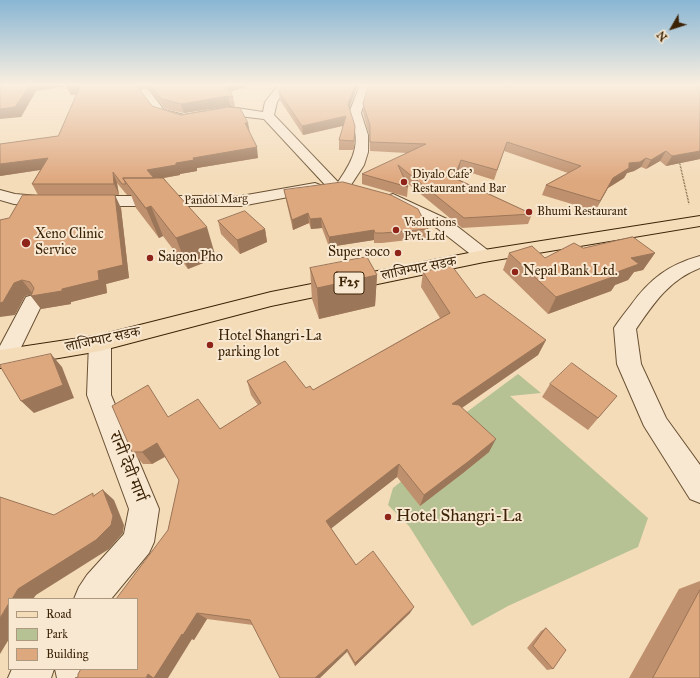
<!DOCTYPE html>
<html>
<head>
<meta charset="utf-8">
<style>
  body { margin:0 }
  #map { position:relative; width:700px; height:678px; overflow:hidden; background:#f4dcb9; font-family:"IM FELL Great Primer",serif }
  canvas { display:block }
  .legend { position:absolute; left:8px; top:598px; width:130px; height:72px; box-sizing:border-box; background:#f8e8d2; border:1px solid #ad9980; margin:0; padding:5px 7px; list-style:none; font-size:12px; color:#3c2306 }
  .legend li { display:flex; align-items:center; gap:8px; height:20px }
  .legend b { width:20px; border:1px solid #ad9980 }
  .north { position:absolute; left:652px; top:8px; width:40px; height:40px; -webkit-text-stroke:3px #f8e8d2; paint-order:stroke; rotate:231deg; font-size:11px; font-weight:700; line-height:16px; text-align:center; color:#3c2306 }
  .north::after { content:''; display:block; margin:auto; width:14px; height:18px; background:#3c2306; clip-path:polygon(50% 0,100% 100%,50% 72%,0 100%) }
</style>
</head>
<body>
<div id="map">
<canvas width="700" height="678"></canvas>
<ul class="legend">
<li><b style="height:5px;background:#f4dcb9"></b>Road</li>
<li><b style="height:11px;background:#b6c293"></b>Park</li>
<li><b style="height:11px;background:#dea87f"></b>Building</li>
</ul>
<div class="north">N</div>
</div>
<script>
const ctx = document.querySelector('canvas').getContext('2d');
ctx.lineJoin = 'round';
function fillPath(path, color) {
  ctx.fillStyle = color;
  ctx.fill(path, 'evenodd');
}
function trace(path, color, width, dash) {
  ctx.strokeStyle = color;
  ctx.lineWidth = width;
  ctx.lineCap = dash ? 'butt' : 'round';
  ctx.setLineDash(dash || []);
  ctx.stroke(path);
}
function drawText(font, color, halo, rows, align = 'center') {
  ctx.font = font + ' "IM FELL Great Primer","Noto Serif Devanagari",serif';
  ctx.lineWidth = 4;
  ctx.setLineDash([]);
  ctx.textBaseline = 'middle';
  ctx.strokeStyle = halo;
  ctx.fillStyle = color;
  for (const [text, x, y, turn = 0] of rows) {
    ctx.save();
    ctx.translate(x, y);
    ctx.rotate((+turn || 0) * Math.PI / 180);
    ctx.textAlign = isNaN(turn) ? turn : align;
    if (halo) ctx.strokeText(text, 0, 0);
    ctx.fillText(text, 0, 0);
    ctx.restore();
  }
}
fillPath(new Path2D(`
  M518,374L541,393L510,396L648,518L638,547L508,606L472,626L409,526L388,505L393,488L443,448L433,437Z`), '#b6c293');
const minor = new Path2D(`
  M278,85H288L277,102L274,115L338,182C355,158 362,141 349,113L360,85H370L361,113L368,135V152L364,165L349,188L344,190L328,188L264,119L230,115L184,123L156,115L139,91L144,88L148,89L164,110L184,115L230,107L263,112L265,102Z
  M315,183L320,185L323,188L320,191L241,206H87L81,204L79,201L81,198L87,196H241Z
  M0,190L15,194L50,197L56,199L58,202L56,205L50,207L14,204L0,200Z
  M393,194L449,220L490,252L493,256L490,260L484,262L478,260L437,228L387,202L385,199L387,196Z
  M700,256V268C669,280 654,303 636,329L641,364L666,418L700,465V503L690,499L644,426L617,364L614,328C619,320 625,313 631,305C650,279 668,265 700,256Z
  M33,295L40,297L43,302L13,364L5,367L0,365V346L26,297Z
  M100,335L108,337L111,343V395L159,509L154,542L149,553L111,599H74L79,587L87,575L124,534L129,509L87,395L89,343L92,337Z
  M12,669H54L51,678H8Z
  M55,669H91L95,678H57Z`);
const major = new Path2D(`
  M700,216V226L484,262L271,306L100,351L0,368V350L100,335L271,292L484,250Z`);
trace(minor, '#6a5133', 2);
trace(major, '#3c2306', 2);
trace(new Path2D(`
  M679,160L689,204`), '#3c2306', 1.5, [0.5, 1]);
fillPath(minor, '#f8e8d2');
fillPath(major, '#f4dcb9');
fillPath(new Path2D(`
  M4,85H251L230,92L233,97L235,106H230L184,113L165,109L148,88L143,87L139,89L152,106L250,133L258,158L197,168V171L180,174V175L164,178L216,258L188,269L163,236L159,238L136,208L131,195H127L117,183L119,195H86L121,208L129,278L106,284L107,293L71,302V304L41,309L31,296L32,294L25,296L15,315L9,218L38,195L32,184L40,170L0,176V144L58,136L77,94L71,95L66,86L36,91L21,117Z
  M496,85H700V159L666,166L660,161L646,169L641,167L634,171L627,173L624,178L608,188L595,211L542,195L546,185L568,173L504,151L494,180L459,169L456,178L532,214L528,224L462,228L406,182L408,187L407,197L362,184V174L407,153L370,151L369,135L363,113V104Z
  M279,92L349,109L354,135V150H339V140L343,126L303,135L280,100Z
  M284,190L428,229L426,238L382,243H374V240L329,247L322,228L311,229L309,223L293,230L286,200Z
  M218,221L265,229L267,242L240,254L221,234Z
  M583,248L655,253L643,270L634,272L628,280L615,285L611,291L548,314L503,270L509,253L545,258Z
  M310,268L377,275L375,306L319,319L312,299Z
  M423,272L476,298L546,340L538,355L462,408L489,452L463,473L420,506L397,477L331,528L356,565L410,613L355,666L347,652L253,625L207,619L194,640L192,639L137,669L179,480L165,457L152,464H143L132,452L168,417L220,429L258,405L251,395L247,381L313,390L440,318L421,287Z
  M550,384L617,396L588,430L542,397Z
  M700,581V678H629L679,589Z
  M546,628L553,669L547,670L527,648L541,631Z`), '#bf906d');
fillPath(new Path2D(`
  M30,85H70L36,91L21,117L0,119V109Z
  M76,85H82L86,93L71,95L66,86Z
  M135,85H143V87L138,90Z
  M226,85H251L227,93Z
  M355,85H358L348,112V104Z
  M228,96L230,106L184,113L181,104Z
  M346,116V125L303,135L302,126Z
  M245,123H248L250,133Z
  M257,147L258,158L197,168V171L180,174V175L151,180L147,170L176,163L193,158Z
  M666,151L660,161L646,169L651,160Z
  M700,151V159L666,166L672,156Z
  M48,158L53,168L0,176V164Z
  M646,158L641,167L634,171L627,173L624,178L608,188L595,211L600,201L613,178L629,163Z
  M461,160L459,169L452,188L454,178Z
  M113,172L117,183L119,195L114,184Z
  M115,195L121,208L129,278L106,284L107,293L71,302V304L41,309L31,296L62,289L98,271Z
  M151,206L163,236L159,238L146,208Z
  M308,213L309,223L293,230L292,220Z
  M321,218L322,228L311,229L310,219Z
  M207,227L216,258L188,269L176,238Z
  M265,229L267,242L240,254L237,240Z
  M374,230V240L329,247V237Z
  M655,253L643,270L634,272L628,280L615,285L611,291L548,314L556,297L631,258Z
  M377,275L375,306L319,319L317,288Z
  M22,280L33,294L25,296L15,315L0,317V303L14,283Z
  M546,340L538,355L447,418L452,404Z
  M51,354L62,367L74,398L34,413L21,401Z
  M496,439L489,452L463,473L420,506L424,495Z
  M157,443L166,456L152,464L142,452Z
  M399,464L397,477L328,531L326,521Z
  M103,490L114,500L124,525L123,533L109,549L36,595L33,599H12L18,589Z
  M9,603V639L0,654V618Z
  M414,607L410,613L355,666V663Z
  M197,613L207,619L194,640L192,639L168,678H146L148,674L182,634Z
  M347,649V652L320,678H315Z`), '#9b7659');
const building = new Path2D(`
  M4,85H30L15,107L0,109V86Z
  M66,85H76L66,86Z
  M81,85H136L152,106L181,115L228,107L240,108L248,123H245L257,147L193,158L194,160L176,163V165L147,170L154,178H123L126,184H122L113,172L114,184H32L48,158L0,164V144L58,136Z
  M150,85H226L233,97L228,96L181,104L162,99Z
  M284,85H355L348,104L355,126L354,141L339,140L346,116L302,126L279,92Z
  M369,85H496L510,87L514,85H700V151L672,156L666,151L651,160L646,158L640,162L629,163V168L613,178L600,201L546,185L581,166L507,142L497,170L461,160L454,178L532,214L464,218L398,165L408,187L362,174L426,144L370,142V125L363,104Z
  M123,178H163L207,227L176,238L151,206L146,208Z
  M343,182L391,195L418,209L428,229L383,233H375L374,230L329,237L321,218L310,219L308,213L292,220L284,190Z
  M23,195H115L123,265L98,271L99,280L62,289V291L31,296L34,288L30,282L22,280L14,283L3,302L0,303V220L9,218Z
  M245,211L265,229L237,240L218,221Z
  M633,237L655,253L631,258L639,264L617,272L621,274L556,297L509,253L532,246L545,258L574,243L583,248Z
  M367,257L377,275L317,288L310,268Z
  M452,266L476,298L484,294L546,340L452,404L459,405L496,439L469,461L424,495L399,464L326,521L356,565L373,551L414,607L355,663L347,649L315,678H280L250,620L197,613L183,635L182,634L154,678H153L148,674L146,678H75L78,677V674L81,669H137V599H116L168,530L179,480L157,443L142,452H132L112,406L148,385L168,417L198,399L220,429L261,403L247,381L285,361L306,388L310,386L313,390L450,313L423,272Z
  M51,354L63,385L21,401L0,366V365Z
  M572,363L617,396L598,418L550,384Z
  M103,490L113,516L111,525L96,540L18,589L12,599H9V603L0,618V497L54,515L93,493V496Z
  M700,590V678H653Z
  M546,628L566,650L553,669L533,646Z`);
fillPath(building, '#dea87f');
trace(building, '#9b7659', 1);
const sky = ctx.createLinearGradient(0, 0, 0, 180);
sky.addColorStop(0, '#89b6d4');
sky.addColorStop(0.47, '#faefe0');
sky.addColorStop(1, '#faefe000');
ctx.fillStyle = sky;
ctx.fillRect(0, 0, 700, 180);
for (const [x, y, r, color] of [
  [404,182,4,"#8f2418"],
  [529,212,4,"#8f2418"],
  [396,230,4,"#8f2418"],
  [26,243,5,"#8f2418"],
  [398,253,4,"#8f2418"],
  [150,258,4,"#8f2418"],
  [515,272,4,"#8f2418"],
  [210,345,4,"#8f2418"],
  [388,517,4,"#8f2418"]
]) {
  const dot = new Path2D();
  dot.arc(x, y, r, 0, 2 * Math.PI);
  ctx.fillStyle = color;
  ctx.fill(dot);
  trace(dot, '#f8e8d2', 1.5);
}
drawText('12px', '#3c2306', '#f8e8d2', [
  ["Diyalo Cafe'",412,175],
  ["Restaurant and Bar",412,189],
  ["Bhumi Restaurant",537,212],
  ["Vsolutions",404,223],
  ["Pvt. Ltd",404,237]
], 'left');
drawText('12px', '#3c2306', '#f8e8d2', [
  ["Pandol Marg",216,200,-2]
]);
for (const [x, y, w] of [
  [349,283,30]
]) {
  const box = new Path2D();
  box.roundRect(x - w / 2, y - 11, w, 22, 3);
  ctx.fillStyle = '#f8e8d2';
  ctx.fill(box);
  trace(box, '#3c2306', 1);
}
drawText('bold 13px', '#3c2306', null, [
  ["F25",349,283]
]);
drawText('14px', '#3c2306', '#f8e8d2', [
  ["Xeno Clinic",35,235],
  ["Service",35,251],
  ["Super soco",390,253,"right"],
  ["Saigon Pho",158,258],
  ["Nepal Bank Ltd.",523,272],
  ["Hotel Shangri-La",218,337],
  ["parking lot",218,353]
], 'left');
drawText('14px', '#3c2306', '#f8e8d2', [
  ["लाजिम्पाट सडक",419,269,-11],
  ["लाजिम्पाट सडक",103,340,-12]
]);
drawText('17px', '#3c2306', '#f8e8d2', [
  ["रानी देवी मार्ग",127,467,68]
]);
drawText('17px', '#3c2306', '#f8e8d2', [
  ["Hotel Shangri-La",396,517]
], 'left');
</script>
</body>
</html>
